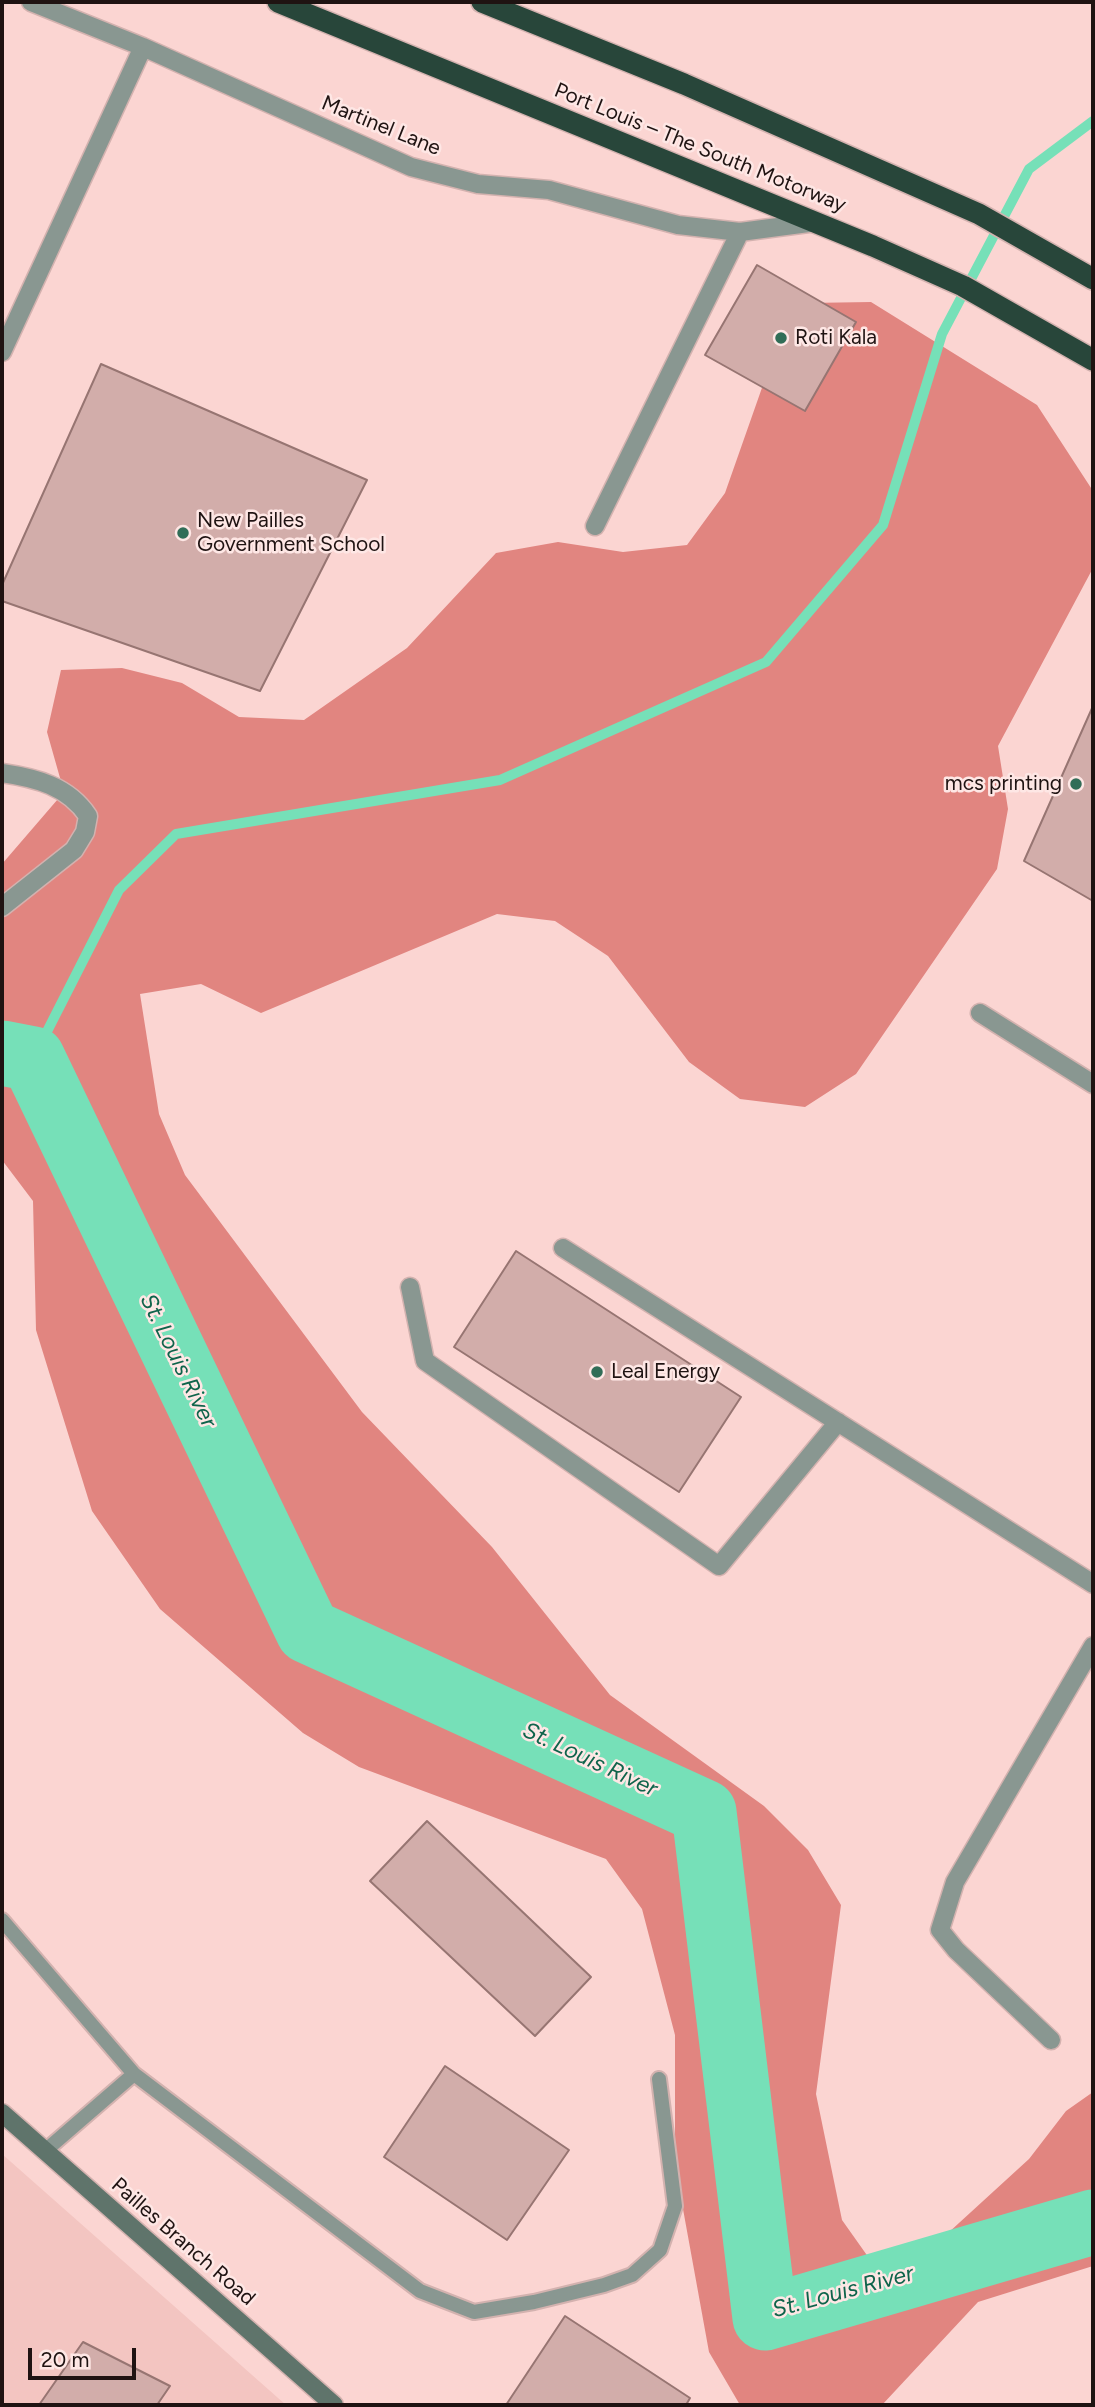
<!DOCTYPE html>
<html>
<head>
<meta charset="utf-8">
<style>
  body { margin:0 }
  #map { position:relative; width:1095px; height:2407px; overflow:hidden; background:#fbd5d2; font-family:Figtree,sans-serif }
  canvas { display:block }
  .frame { position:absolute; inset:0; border:4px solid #1f1312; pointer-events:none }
  .scale { position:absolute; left:28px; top:2348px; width:108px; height:32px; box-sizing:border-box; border:4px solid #1f1312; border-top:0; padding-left:9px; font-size:21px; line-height:24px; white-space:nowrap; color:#1f1312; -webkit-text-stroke:5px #fee7e5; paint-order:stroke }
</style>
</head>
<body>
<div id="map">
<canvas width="1095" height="2407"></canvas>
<div class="frame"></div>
<div class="scale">20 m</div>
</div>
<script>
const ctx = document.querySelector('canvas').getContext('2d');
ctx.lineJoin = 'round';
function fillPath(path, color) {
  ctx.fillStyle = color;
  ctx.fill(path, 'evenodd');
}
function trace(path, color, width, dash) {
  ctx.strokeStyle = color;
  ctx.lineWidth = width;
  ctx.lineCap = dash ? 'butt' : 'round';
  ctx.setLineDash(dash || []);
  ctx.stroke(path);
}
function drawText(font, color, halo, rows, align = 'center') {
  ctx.font = font + ' Figtree,sans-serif';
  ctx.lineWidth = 5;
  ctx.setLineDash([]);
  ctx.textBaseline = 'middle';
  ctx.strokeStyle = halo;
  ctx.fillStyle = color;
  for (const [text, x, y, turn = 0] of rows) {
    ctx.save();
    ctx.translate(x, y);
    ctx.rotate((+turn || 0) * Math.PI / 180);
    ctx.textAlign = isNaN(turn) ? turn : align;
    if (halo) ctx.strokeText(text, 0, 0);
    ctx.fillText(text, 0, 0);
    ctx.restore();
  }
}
fillPath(new Path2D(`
  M2,2154L286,2405H2Z`), '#f3c5c1');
fillPath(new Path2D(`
  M871,302L1037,405L1093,491V568L998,746L1008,809L997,869L856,1074L805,1107L740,1099L689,1062L608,956L555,921L497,914L261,1013L201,984L140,994L159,1114L185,1175L362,1412L492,1547L610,1695L764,1806L808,1850L841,1905L816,2094L842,2220L876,2268L936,2244L1029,2159L1066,2111L1093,2092V2266L978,2302L882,2405H740L709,2352L675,2165V2035L642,1909L606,1859L359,1767L303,1733L160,1609L92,1511L36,1330L33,1201L2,1160V864L64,792L47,732L61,670L122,668L182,683L239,717L304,720L407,648L496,553L558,542L623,552L687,545L725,493L770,365L807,303Z`), '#e18580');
trace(new Path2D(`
  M33,1059L119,890L176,834L500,780L766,662L883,525L942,334L1029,169L1093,121`), '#76e0b8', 10);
trace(new Path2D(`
  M2,1053L33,1059L308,1631L704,1812L765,2318L1093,2222`), '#76e0b8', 65);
const building = new Path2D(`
  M757,265L856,322L805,411L705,355Z
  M101,364L367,480L260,691L2,601V585Z
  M1093,706V901L1024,861Z
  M516,1251L741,1397L679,1492L454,1347Z
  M427,1821L591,1977L535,2036L370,1881Z
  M445,2066L569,2150L507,2240L384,2157Z
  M565,2316L690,2398L686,2405H506Z
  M83,2342L170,2386L157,2405H39Z`);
fillPath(building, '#d2adaa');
trace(building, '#977572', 2);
const lane = new Path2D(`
  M2,1920L134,2074L420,2291L474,2312L534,2302L604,2285L632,2275L660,2250L675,2206L659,2079
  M45,2151L134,2074`);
const street = new Path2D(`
  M31,2L143,47L411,167L478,184L549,190L678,225L740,232L816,222
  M2,352L143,47
  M595,526L740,232
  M2,773C36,778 68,786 88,816L85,832L74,850L2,907
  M980,1013L1093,1084
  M563,1248L1093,1584
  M410,1287L425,1361L719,1566L838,1422
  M1051,2040L956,1950L940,1930L955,1882L1093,1646`);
const secondary = new Path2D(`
  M2,2113L334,2405`);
const highway = new Path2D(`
  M278,2L873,246L963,286L1093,360
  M482,2L684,84L979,214L1093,279`);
trace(lane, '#d3b2af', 18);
trace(street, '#d3b2af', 21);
trace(secondary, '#d3b2af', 21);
trace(highway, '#d3b2af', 24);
trace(lane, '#899791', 14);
trace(street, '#899791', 18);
trace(secondary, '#5f746b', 18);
trace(highway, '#28463a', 21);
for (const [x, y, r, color] of [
  [781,338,7,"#316d57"],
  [183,533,7,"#316d57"],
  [1076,784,7,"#316d57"],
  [597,1372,7,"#316d57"]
]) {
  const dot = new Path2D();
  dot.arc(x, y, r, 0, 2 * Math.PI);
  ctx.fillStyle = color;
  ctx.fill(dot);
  trace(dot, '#fee7e5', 2.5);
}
drawText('21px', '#1f1312', '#fee7e5', [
  ["Martinel Lane",381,126,22],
  ["Port Louis – The South Motorway",700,148,22],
  ["Pailles Branch Road",183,2242,41]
]);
drawText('21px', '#1f1312', '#fee7e5', [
  ["Roti Kala",795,338],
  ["New Pailles",197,521],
  ["Government School",197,545],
  ["mcs printing",1062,784,"right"],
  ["Leal Energy",611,1372]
], 'left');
drawText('italic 23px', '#0f644b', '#fee7e5', [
  ["St. Louis River",178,1361,64],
  ["St. Louis River",590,1760,25],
  ["St. Louis River",843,2292,-15]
]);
</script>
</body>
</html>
